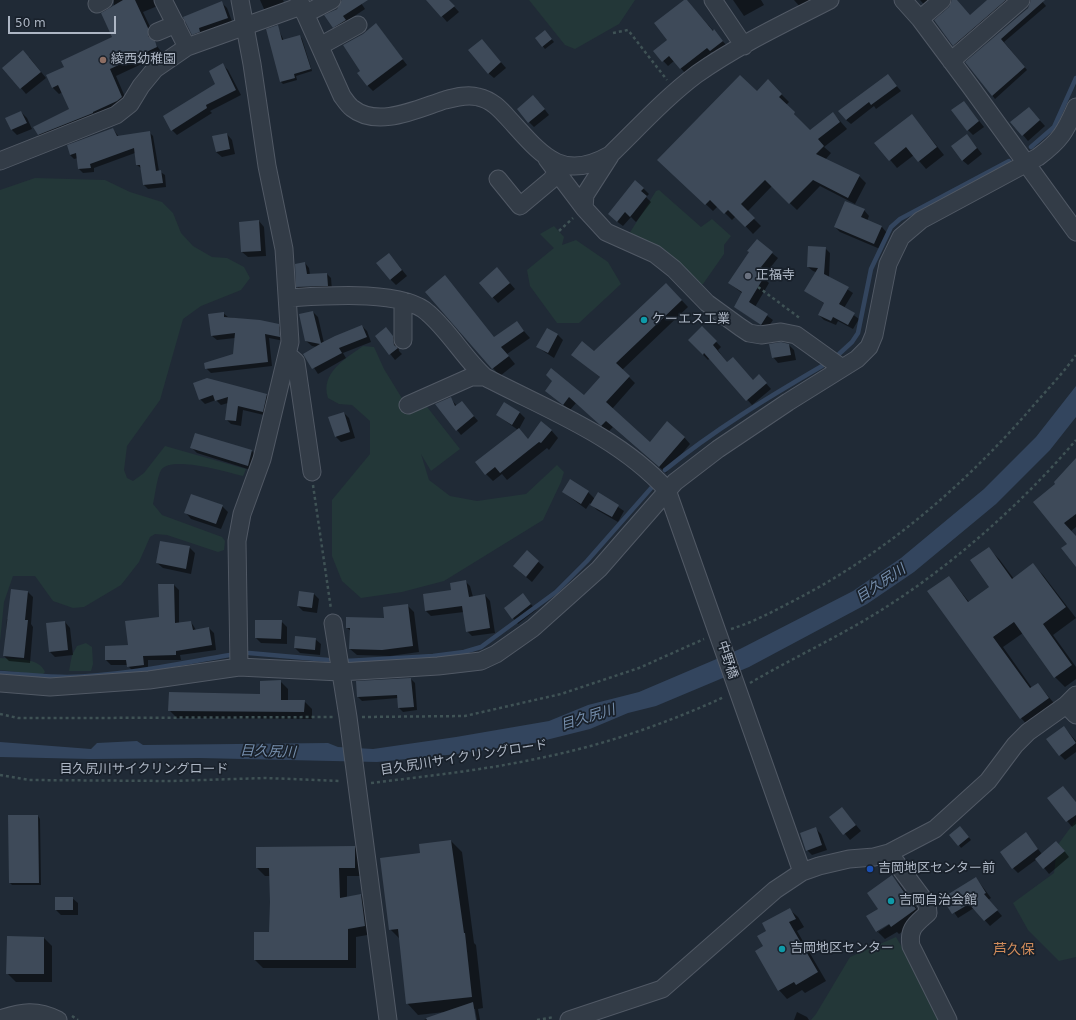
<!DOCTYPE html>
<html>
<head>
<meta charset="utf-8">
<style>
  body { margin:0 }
  #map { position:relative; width:1076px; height:1020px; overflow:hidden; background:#202a36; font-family:"DejaVu Sans",sans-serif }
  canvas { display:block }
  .scale { position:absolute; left:8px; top:16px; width:108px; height:18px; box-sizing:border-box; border:2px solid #adb6c4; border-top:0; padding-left:5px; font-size:12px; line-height:14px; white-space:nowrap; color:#adb6c4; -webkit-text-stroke:3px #19212b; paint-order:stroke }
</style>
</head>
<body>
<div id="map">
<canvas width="1076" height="1020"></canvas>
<div class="scale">50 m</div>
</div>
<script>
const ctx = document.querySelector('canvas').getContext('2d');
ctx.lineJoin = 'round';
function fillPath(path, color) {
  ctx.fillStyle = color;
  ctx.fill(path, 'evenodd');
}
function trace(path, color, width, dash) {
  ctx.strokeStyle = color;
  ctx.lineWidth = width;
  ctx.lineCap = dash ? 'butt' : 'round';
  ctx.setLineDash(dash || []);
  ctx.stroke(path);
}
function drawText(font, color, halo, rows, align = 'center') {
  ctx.font = font + ' "DejaVu Sans","Noto Sans JP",sans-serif';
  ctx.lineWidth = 3.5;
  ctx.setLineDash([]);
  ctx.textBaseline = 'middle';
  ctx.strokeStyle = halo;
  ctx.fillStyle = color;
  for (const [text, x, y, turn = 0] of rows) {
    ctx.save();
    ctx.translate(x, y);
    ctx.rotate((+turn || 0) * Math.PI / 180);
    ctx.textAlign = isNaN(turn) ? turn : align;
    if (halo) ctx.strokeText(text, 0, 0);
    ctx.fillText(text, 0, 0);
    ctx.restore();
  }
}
fillPath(new Path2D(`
  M529,0H635L619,24L575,49L565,45Z
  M35,178L105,180L130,192L162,202L173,213L181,233L193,246L212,257L227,258L244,267L250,278L241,290L201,306L183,319L160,400L127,446L124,470L127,478L133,481L144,473L165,446L246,469L243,476C227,472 171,455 161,470C157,477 155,496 153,504L162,515L222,537L225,541L224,550L218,552L167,535L155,534L150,537L139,562L121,585L84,607L73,608L53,601L35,576H13L4,602L0,642V190Z
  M659,190L701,227L712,219L731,236L724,245V254L703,284L698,286L629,234L656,191Z
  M554,226L564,237L562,245L576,240L608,262L621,284L579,323H557L530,286L527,270L554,248L540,234Z
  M363,346L374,347L384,369L403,400L424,403L460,449L431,471L421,454L429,480L450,496L477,501L526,494L557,465L564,472L561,482L543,520L444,581L402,592L361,598L342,581L332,556V500L370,454V421L352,405L339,404L328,398C320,373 345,359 363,346Z
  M86,643L92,647L93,664L91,671H69L72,655L77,646Z
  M0,658C13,659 40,657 45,672L42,675L0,670Z
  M1076,820V957L1059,961L1028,930L1013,903L1054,873L1057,846Z
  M896,937L944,1020H811L816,1014L850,957Z`), '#233738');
fillPath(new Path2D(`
  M1076,386V417L1050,450L996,504L914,572L867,604L749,667L656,706L628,713L590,729L534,743L457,754L377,762L199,758L91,759L0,757V742L91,749L97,743L137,741L143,745L328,743L338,747L373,749L456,737L549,721L588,705L639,692L740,649L853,591L901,558L984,489L1036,437Z`), '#33455e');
fillPath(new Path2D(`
  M114,0H159L160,5L143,12L154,35V42L163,54L116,76L128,104L45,141L38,135L71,110L63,92L59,94L53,88L47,76L65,67L113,37Z
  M260,0H283L286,7L268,13L264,9Z
  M342,0H359L365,9L347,21L350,25L338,32L326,16L341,6Z
  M428,0H448L459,12L447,22Z
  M686,0L727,46L715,55L712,52L685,73L674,61L668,66L654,51L668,40Z
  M733,0H761L764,5L744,16Z
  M794,0H815L801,8Z
  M920,0H938L928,9Z
  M954,0H956L970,16L988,0H1013L957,48L954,45L949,8Z
  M1031,0H1041L1046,6L1004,42L1027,70L995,99L966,62L1028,8L1032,3Z
  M222,3L227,8L233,24L198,40L193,34Z
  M376,24L407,65L373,91L367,85L362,71L363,35Z
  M277,26L284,41L300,36L302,39L312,71L296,76L297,80L283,84L281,82Z
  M547,34L554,42L545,49L536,38Z
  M487,46L506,68L494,78L488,73Z
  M29,57L46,78L26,94L4,68Z
  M223,65L228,70L241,95L210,111L212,113L177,135L172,130L216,84Z
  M888,76L901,91L876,109L874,106L851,124L846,120Z
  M768,81L789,102L786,105L810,132L833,114L840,121L847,129L824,147L831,153L825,160L859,176L866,183L855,204L820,186L797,210L772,186L747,212L761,226L753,234L736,216L732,220L718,206L713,211L666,167L757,92Z
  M539,102L549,115L534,127L529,122Z
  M969,108L984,127L973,135L968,130Z
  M21,112L27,118L32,129L17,135L12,130L7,118Z
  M1034,114L1045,126L1028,141L1023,135Z
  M912,115L944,155L926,169L914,155L897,168L876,143Z
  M113,129L119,137L149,132L153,136L159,171L165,175L166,187L148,189L144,185L142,169L137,165L135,153L94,168V172L83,173L79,169L78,158L74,159L70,155Z
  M227,134L232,140L235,154L222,157L216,152Z
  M967,135L982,154L968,165L962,160Z
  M643,188L649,194L646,197L651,202L636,222L631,217L623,226L615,220Z
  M864,210L869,216L867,221L882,227L887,233L880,249L840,232L835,227Z
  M259,221L264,227L266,256L248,257L242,252Z
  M757,241L778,258L766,273L769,276L766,280L769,283L755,307L773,320L767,329L735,307L742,293L729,283Z
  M825,248L830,253L829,277L853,293L844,308L859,319L853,329L838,321L836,325L824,320L819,315L825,304L805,291L816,272L813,271L808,267Z
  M394,260L407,276L396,285L390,279Z
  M305,263L309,268L310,275L327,274L331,278L332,290L302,291L297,287L296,265Z
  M502,274L515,289L498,303L480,283Z
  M673,291L688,307L622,370L635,383L612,409L650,443L684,437L690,444L666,473L613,427L608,432L576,403L570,410L546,391L584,396L601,378L573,355L594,352Z
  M426,292L494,338L516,322L530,338L507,354L515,364L500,376Z
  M313,312L318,317L324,343L362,326L367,331L371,342L343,353L346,358L318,374L305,354L317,347L312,346L306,341Z
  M223,313L228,317L278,325L283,330L284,341L269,338L272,366L211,373L206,368L234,355L235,338L217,340L212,336Z
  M702,327L721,347L718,350L727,363L733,358L753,381H764L771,389L752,405L710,358L708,360L689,340Z
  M547,329L558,335L563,340L554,358L537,347Z
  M391,334L398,343L399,351L402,354L395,360L376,336Z
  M789,345L794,350L796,360L778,363L773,357Z
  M194,383L267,395L272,400L268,416L243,410L241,426L231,424L226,419L228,403L221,405L216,400L205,404L200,399Z
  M450,398L457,406L466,407L478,421L461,435L436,404Z
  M344,413L349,418L355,438L341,442L336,437Z
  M520,413L525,418L519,429L528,440L551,430L558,438L549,450L547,448L507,480L502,474L493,481L486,474L518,430L497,415Z
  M196,434L252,451L257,456L254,471L197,453L192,448Z
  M1076,460V527L1066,535L1057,484Z
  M563,492H588L595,499L598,493L624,511L618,522L597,510L590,503L586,509Z
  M222,506L228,512L221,529L191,519L186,513Z
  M189,547L195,553L191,574L163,568L157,563Z
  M989,549L999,559L1014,579L1033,565L1043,575L1076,618L1053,635L1076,667V679L1065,687L1055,677L1023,633L1003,647L1032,688L1038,684L1058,708L1031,729L1021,718L929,591L949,577L969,602L991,587Z
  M527,552L544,567L532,582L520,572Z
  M465,581L470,586L473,597L485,595L490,601L495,633L472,636L467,631L464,612L431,616L426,611Z
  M174,585L179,590V624L191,622L196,630L209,628L214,633L216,650L180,655L181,660H148V670L133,671L127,665H111L106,660L129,646L160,617Z
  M28,592L33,597L31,624L33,627L30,663L9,661L4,656L7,619H9Z
  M314,594L319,599L317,613L303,611L298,606Z
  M523,595L536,610L518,624L513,618Z
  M407,605L414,612L419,652L390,656L357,655L350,649L351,631L347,628L386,619Z
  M281,621L287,627V644L261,643L256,638Z
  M65,622L70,628L73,655L55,657L50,652Z
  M315,639L321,644L320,655L300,653L295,648Z
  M411,679L415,683L417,710L403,712L399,708L398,698L362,701L358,697Z
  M280,681L288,689V701H304L312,709V719L177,718L169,710L262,695Z
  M1064,727L1076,741V752L1065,760L1060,755Z
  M1063,787L1076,802V824L1072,827L1049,798Z
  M842,808L861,831L850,840L831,817Z
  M38,816L40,819L41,885H12L10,883Z
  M816,829L821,834L827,850L812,855L807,850Z
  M963,830L971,840L961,848L959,845Z
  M1026,834L1042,854L1062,848L1069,857L1049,874L1037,859L1018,873L1013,868Z
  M451,841L462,852L474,943L476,945L483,1008L478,1009L480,1020H477L475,1009H473L475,1020H424L445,1012L418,1015L407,1003L400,939L390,929L422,854Z
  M355,847L363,856V876H347V897L361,895L369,903L373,934L356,937V968H263L255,960L270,933V876H265L257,868Z
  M892,877L899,884L923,917L899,934L897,932L885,939L878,932L893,922L892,921L877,932L867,917L879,909Z
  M976,878L991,898L988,900L1002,916L990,926L974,908L958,918L944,898Z
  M72,898L78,903V915H61L56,910Z
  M789,909L798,917L804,927L797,931L826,981L805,993L802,990L787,999L779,990L764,947L768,931Z
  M44,938L52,946V982H16L7,973Z
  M797,1012L807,1017L809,1020H794Z`), '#0007');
trace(new Path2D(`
  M1031,147L1054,127L1076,78
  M839,354L852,342L858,333L871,269L891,227L900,219L1009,161
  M665,470C714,430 767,398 822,366
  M249,653L328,660
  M346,661L433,656L464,652L481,647L556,592L587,561L653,486
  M0,673C22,674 45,677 67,677C122,676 176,664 230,655`), '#33455e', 4.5);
fillPath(new Path2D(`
  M123,0H135L148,28V36L155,41L157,47L110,69L122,97L117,101L93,112V113L38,135L33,127L69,109L58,85L52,88L46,75L64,67L61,61L112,37L101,13Z
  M342,0H368L343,16L346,20L333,28L324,15L337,9Z
  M426,0H449L455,6L441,17Z
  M684,0H687L713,31L714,29L723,41L710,51L707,48L680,69L669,56L662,62L653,51L667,40L654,23Z
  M952,0H957L970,15L987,0H1006L953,46L934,20L949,7Z
  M1031,0H1045L1001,39L1025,67L992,96L965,62L1028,8Z
  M222,1L228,18L199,28L200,32L192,35L183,17Z
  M376,23L403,59L367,86L357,73L360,71L343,45L363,34Z
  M278,25L282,40L300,35L311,69L294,74L295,78L280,82L266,29Z
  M545,30L552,39L542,47L535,38Z
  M482,39L501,62L488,74L468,50Z
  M23,50L41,72L20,89L2,68Z
  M223,63L236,90L206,105L207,108L171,131L163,116L215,84L209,71Z
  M888,74L897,86L871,105L869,102L846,120L838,111Z
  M740,75L757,91L768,79L782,94L779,97L795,112L794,114L810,130L833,112L840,122L818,139L824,146L816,154L860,175L848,198L813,180L789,204L765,180L741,204L755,218L745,227L728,210L724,214L710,200L705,205L657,160Z
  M533,95L545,109L528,123L517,109Z
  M964,101L979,121L967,131L951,110Z
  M1029,107L1040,120L1022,136L1010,122Z
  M21,111L27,123L11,130L5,118Z
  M912,114L937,147L918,162L906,147L889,161L874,143Z
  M113,128L117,136L150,131L156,171L161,170L163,183L143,185L140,165H136L134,148L90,164L91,168L78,169L76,153L70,155L67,145Z
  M227,133L230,149L216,152L212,136Z
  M967,134L977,148L962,161L951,146Z
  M635,180L644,188L641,191L647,196L630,217L625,212L617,222L608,214Z
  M845,201L865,209L861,217L882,226L874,244L834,227Z
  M259,220L261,251L241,252L239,222Z
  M757,239L773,252L761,267L765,270L761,275L764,277L749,302L768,314L761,325L734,307L742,292L728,283L749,252L747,251Z
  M808,246L826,247L824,274L849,287L839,304L855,313L848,325L833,317L831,321L818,315L824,303L804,291L818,268L807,267Z
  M389,253L402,270L390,280L376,263Z
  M305,262L307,274L327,273L328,286L296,287L295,264Z
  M497,267L510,283L492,298L479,283Z
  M445,275L494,337L517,321L524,331L501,347L509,356L492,369L425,292Z
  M666,283L682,300L616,363L630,376L606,402L650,442L667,421L685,437L659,467L606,421L601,426L569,397L563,405L545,391L552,381L546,375L551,368L584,395L600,377L571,355L582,341L594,351Z
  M313,311L321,343L335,336L362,325L367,337L339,348L342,353L312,369L303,354L320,344L305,341L299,314Z
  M224,312V317L260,320L279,324L280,337L265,334L268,362L205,369L204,363L233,354L235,333L211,336L208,314Z
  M702,326L717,341L713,345L727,362L733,357L753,380L759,374L767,383L746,401L704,353L703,355L688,340Z
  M386,327L393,336L394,345L398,348L389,355L375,336Z
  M547,328L558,334L548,353L536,347Z
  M781,342L789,344L791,355L772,358L769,344Z
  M207,378L267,394L263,412L238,406L236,421L225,420L228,397L215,401L213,395L199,400L193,383Z
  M451,397L455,406L462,401L474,416L456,431L435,404Z
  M504,402L520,412L512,425L496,415Z
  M344,412L350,432L335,437L328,417Z
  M541,421L552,430L541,443L539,442L500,473L495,467L485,475L475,462L519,428L528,439Z
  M195,433L252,450L248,466L190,448Z
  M1076,458V514L1064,523L1076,536V567L1061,548L1067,544L1033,502L1055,484L1054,482Z
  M570,479L589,491L581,504L562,492Z
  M598,492L619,505L612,517L590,505Z
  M191,494L223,505L216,524L184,513Z
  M160,541L190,546L186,569L156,563Z
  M989,547L1012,579L1033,563L1066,607L1043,624L1072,665L1054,678L1014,622L993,637L1030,688L1038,683L1049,698L1020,719L927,591L949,576L968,602L989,587L970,560Z
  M527,550L539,561L526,577L513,566Z
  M466,580L469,597L485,594L490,628L466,632L462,606L425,611L423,594L451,590L450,583Z
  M158,584H174L175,623L191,621L193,630L209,627L212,645L176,651V655L143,656L144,665L127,667L126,660H105V646L128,645L125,621L159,617Z
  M11,589L28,591L25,620H28L24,658L3,656Z
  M299,591L314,593L312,608L297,606Z
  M523,593L531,604L512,619L504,608Z
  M408,604L413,646L382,650L349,649L350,628H346V617L384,618L383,607Z
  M255,620H282L281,639L255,638Z
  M65,621L68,650L49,652L46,623Z
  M295,636L316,638L315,650L294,648Z
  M411,678L414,707L398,708L397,695L357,697L356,681Z
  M281,680V700H305L304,712L168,711L169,692L260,694V681Z
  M1064,726L1076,743L1059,756L1046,739Z
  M1063,786L1076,802V815L1066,822L1047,798Z
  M842,807L856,825L843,835L829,817Z
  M8,815H38L39,883H9Z
  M960,826L969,837L958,846L949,835Z
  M816,827L822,845L806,851L800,833Z
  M1026,832L1038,849L1012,869L1000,852Z
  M451,840L464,933H465L472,997L406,1004L398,929L389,930L380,858L420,853L419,844Z
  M1056,841L1065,851L1043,869L1035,859Z
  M355,846V868H339L340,898L361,894L365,926L348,929V960H254V932H269L270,902L269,868H256V847Z
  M892,875L916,909L891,927L889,924L876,932L866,916L878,909L867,893Z
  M976,877L986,893L984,894L998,910L984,921L969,904L952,914L942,898Z
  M55,897H73V910H55Z
  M790,908L796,919L789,922L818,972L796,985L794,982L778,991L755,951L763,946L757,936L766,931L762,923Z
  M7,936L44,937V974H6Z
  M473,1002L476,1020H427L426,1018Z`), '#3e4a59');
const minor = new Path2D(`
  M163,0L187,47
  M299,0L342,96C345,100 348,105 352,108C378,129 419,108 445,100C456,97 468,94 478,97C492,100 500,109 509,119C541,154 561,183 610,155C639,127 665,98 697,74C738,45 785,23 830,0
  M713,0L744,46
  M903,0L920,19L970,86L1076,232
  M97,4L104,0
  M305,14L332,0
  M920,19L942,0
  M157,32L176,24
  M320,46L358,25
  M951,61L1021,0
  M547,159L584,208L606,232L655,254L674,269L707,303L740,327L749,333L761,335L781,332L796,335L842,368
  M0,161L116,115L130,104L141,86L155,69L187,47L301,6
  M498,179L520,206L551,180L562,165
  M584,208L585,195L610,156
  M288,298C322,296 403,289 428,313C450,332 464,358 485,377C548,410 618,436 667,490L802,872
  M403,340V301
  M288,355L296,362L312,472
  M408,405L471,377H485
  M333,623L348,717L388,1020
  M239,667L237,541L242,514L262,459L290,342L284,249L267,166L252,64L240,0
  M0,683L50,687L149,680L239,667L340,672L438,666L481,661L496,654L533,628L599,569L675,482L718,449L788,402L857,359L869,347L874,335L888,264L901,237L921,220L1038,157C1061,140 1065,132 1076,107
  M1066,705L1076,715
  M889,853L927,904L928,913C916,924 908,928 911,946L948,1020
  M0,1019C22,1012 36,1009 58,1020
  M569,1020L662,989L775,890L802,872L819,866L849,859L874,857L889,853L935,829L988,781L1015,745L1028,732L1066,705L1076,695`);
trace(minor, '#515965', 19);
trace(new Path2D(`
  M613,33L628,30L667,80
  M559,231L573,218
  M758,287L801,319
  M313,485L331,609
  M731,629C754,622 774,611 795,600C886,553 966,484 1033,406C1048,389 1063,373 1076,355
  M750,683C791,659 834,639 875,614C947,570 1021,505 1076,440
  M0,714L18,718H83L333,717
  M362,717L465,716L561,694L639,668L704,639
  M0,775L29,780L171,781L266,778L341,781
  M371,783C428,776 485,770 540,758C601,746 668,723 724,697
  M72,1016L78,1020
  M537,1020L554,1017`), '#3f5255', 2.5, [3, 3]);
trace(minor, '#333c47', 17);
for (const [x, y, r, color] of [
  [103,60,4,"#8d6e63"],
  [748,276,4,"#6b7280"],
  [644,320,4,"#0f9aa8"],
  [870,869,4,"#1a4fb4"],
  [891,901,4,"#0f9aa8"],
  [782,949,4,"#0f9aa8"]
]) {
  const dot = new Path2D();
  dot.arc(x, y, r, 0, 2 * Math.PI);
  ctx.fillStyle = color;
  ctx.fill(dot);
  trace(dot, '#19212b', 1.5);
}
drawText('13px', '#adb6c4', '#19212b', [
  ["綾西幼稚園",111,60],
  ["正福寺",756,276],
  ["ケーエス工業",652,320],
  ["吉岡地区センター前",878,869],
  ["吉岡自治会館",899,901],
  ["吉岡地区センター",790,949]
], 'left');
drawText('13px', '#adb6c4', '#19212b', [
  ["中野橋",727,660,72],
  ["目久尻川サイクリングロード",464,758,-9],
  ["目久尻川サイクリングロード",144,770]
]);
drawText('italic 14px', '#758eac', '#19212b', [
  ["目久尻川",881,584,-34],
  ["目久尻川",588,718,-17],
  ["目久尻川",268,752,2]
]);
drawText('14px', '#d18c5b', '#19212b', [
  ["芦久保",1014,950]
]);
</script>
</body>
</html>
